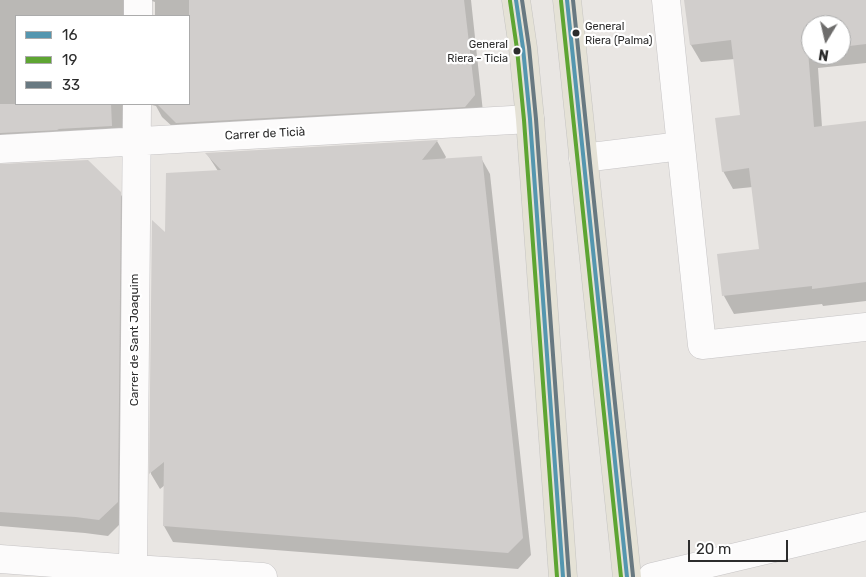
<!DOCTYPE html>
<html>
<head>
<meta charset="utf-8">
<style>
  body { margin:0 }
  #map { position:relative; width:866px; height:577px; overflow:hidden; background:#e9e6e3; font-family:Rubik,sans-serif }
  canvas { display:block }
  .legend { position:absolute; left:15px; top:15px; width:175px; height:90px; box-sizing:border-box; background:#fff; border:1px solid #ababab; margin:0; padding:6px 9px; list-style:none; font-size:15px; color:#2c2c2c }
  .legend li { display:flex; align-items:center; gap:10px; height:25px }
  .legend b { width:25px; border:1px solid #ababab }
  .north { position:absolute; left:801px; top:15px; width:50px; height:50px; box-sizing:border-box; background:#fff; border:1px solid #ababab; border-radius:50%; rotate:189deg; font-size:14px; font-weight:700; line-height:20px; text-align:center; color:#2c2c2c }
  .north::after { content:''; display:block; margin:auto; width:18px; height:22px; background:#6e6d6c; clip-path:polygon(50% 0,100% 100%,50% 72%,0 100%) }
  .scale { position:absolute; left:688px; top:540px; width:100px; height:22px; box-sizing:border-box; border:2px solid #2c2c2c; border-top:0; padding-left:6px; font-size:15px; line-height:18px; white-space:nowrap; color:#2c2c2c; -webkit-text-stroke:4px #fff; paint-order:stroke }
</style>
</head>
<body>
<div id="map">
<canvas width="866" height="577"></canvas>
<ul class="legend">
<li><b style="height:6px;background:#5496af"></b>16</li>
<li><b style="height:6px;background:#5ea532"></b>19</li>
<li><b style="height:6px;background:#687981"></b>33</li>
</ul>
<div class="north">N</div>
<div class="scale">20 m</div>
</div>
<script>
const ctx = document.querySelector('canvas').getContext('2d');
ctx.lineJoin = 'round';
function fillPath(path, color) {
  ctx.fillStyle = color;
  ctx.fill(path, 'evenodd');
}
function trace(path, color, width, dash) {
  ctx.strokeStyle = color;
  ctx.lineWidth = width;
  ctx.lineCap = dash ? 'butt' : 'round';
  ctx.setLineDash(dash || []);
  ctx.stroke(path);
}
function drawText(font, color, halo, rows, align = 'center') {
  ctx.font = font + ' Rubik,sans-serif';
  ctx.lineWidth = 4.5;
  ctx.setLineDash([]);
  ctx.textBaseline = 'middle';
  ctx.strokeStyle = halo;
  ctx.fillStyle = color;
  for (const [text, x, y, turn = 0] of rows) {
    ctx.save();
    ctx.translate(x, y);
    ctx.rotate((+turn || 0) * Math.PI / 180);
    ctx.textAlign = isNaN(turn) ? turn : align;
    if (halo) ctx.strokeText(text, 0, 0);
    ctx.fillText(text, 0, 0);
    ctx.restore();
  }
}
fillPath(new Path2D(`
  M0,0H147L131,16H16V104H126L125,141L0,152Z
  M149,0H471L483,112L186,139L162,117L156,106L148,104H189V16H155V2Z
  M686,0H866V63L818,68L822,127L866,123V301L823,306L822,304L734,314L724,296L719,255L760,251L753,187L733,189L723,171L741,116L735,59L701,62L691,45ZM811,25H841V55H811Z
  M437,141L446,157L444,160L481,158L490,174L531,555L518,569L173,542L164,526L165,485L160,489L151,474L153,223L166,235L218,171L207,154Z
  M0,166L120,193L129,209L126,518L108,536L85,533L0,526Z`), '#0003');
fillPath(new Path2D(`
  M189,0H464L475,95L465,107L176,123L157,104H189Z
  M684,0H866V44L841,47V25H811V51H808L814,127L866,121V282L812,289V286L722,296L717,254L759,249L749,168L722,172L715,118L740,115L731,40L690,45Z
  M0,104H111L112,126L57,129L59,130L0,133Z
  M438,140L422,160L482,156L523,538L508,553L163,526L164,462L149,474L152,220L165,232L166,173L221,170L205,153Z
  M88,160L121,192L118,502L99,520L76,517L0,512V164Z`), '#d1cecc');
const minor = new Path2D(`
  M666,0L681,146
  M138,16V0
  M0,149L530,119
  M583,158L681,146L702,345L866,327
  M0,559L133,569L263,577
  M133,577L137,104
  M652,577L866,526`);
const major = new Path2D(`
  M516,0L523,48L530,119L563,577
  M567,0L627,577`);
trace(minor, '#c6c4c5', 29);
trace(major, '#c5c4c2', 29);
trace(minor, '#fcfbfb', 28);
trace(major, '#e5e2d6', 28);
trace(new Path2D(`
  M516,0L523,48L530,119L563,577
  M567,0L627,577`), '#5496af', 4);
trace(new Path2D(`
  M510,1L517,49L524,120L557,577
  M561,1L621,577`), '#5ea532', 4);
trace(new Path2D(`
  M522,0L529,47L536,119L569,577
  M573,0L633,576`), '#687981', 4);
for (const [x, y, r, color] of [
  [576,33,4.5,"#2c2c2c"],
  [517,51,4.5,"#2c2c2c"]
]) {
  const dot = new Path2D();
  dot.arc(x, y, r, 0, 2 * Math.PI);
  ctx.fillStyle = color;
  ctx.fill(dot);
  trace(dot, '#fff', 2);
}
drawText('11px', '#2c2c2c', '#fff', [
  ["General",585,27],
  ["Riera (Palma)",585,41],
  ["General",508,45,"right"],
  ["Riera - Ticia",508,59,"right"]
], 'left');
drawText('12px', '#2c2c2c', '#fff', [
  ["Carrer de Ticià",265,134,-3],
  ["Carrer de Sant Joaquim",135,340,-90]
]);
</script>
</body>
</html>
